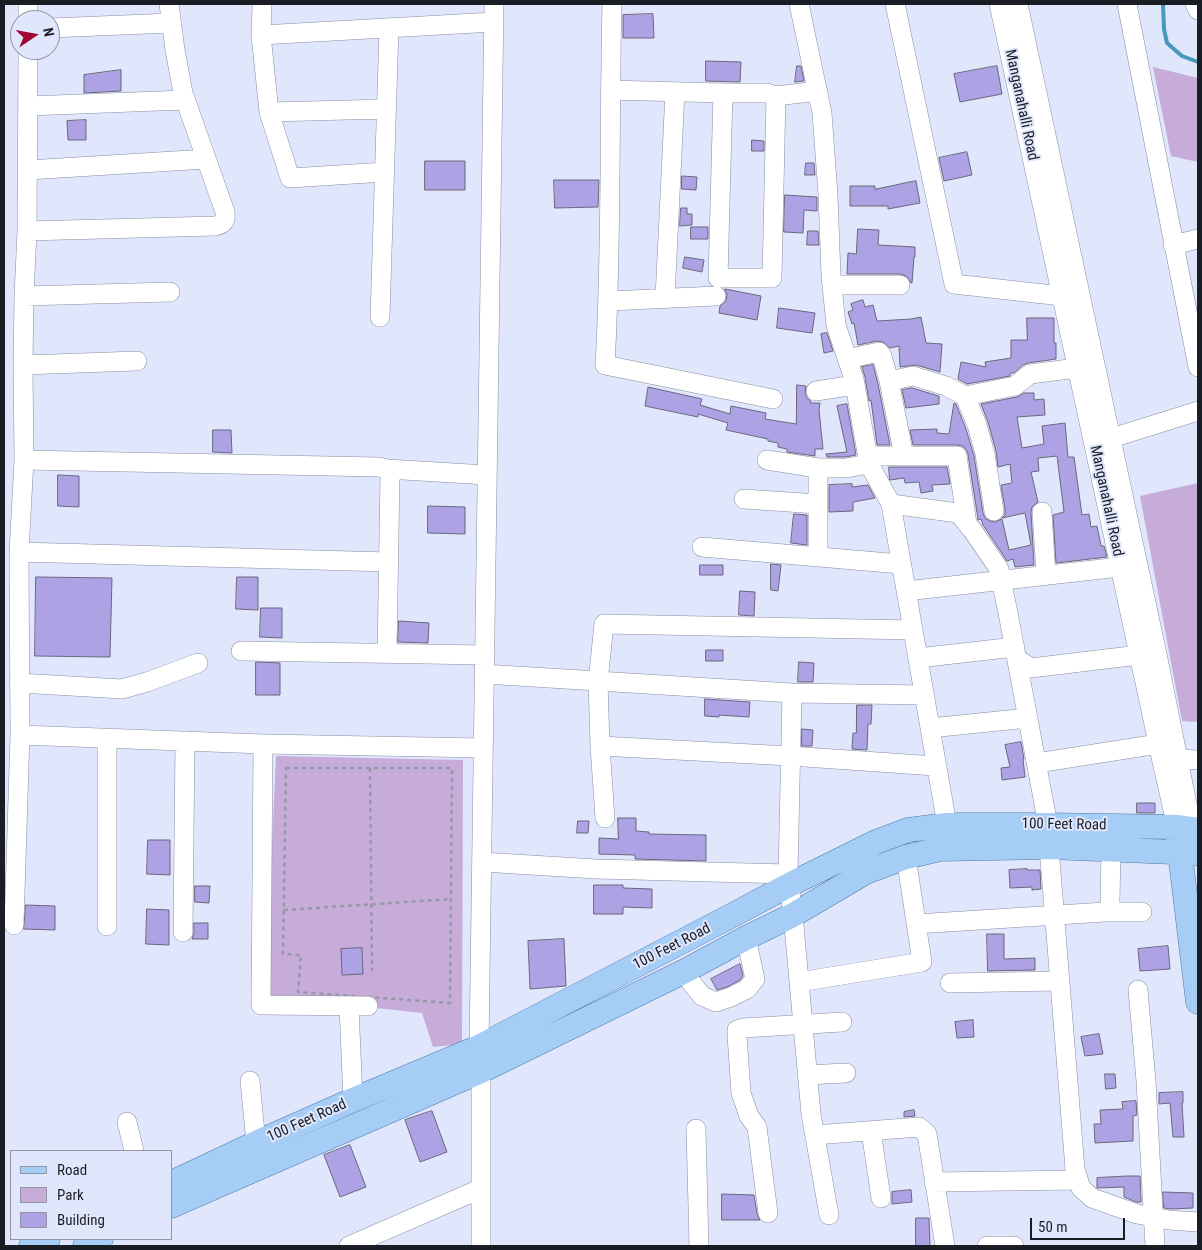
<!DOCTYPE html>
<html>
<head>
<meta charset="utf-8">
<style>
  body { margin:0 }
  #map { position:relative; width:1202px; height:1250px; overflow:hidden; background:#e0e7fd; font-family:"Roboto Condensed",sans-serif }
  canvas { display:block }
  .frame { position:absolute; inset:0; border:5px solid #1a1d24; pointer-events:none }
  .legend { position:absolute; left:10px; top:1150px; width:162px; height:90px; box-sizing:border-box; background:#e0e7fd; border:1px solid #9196a6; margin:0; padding:6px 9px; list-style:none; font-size:15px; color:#1a1d24 }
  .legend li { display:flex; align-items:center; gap:10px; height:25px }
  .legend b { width:25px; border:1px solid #9196a6 }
  .north { position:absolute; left:10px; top:10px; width:50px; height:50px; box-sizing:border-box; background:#e0e7fd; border:1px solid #9196a6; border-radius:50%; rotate:78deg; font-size:14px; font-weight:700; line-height:20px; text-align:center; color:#1a1d24 }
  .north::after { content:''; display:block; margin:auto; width:18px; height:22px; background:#a20335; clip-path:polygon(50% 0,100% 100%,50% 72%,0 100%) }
  .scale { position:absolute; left:1030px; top:1218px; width:95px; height:22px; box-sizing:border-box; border:2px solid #1a1d24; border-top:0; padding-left:6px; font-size:15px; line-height:18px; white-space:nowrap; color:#1a1d24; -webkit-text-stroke:4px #e0e7fd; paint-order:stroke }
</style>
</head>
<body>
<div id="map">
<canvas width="1202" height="1250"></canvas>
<div class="frame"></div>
<ul class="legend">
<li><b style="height:6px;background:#a5cdf5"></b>Road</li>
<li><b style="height:14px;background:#c7abd8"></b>Park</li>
<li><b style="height:14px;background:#ada2e4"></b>Building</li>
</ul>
<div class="north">N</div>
<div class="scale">50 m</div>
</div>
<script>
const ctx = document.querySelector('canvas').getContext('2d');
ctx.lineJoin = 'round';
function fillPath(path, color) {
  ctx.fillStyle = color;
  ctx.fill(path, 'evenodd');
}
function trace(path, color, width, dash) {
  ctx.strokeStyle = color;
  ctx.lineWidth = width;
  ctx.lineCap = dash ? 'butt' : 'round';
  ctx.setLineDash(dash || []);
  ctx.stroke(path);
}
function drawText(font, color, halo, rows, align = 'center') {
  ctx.font = font + ' "Roboto Condensed",sans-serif';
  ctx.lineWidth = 4;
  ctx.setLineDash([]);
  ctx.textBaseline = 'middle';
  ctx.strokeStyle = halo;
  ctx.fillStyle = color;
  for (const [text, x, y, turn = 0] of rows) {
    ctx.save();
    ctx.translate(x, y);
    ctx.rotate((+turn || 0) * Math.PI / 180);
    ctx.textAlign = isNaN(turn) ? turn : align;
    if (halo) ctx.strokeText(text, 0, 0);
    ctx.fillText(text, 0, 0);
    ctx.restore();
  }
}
fillPath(new Path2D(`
  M1153,67L1198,78V162L1171,156Z
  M1198,483V722L1182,721L1140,496Z
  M276,756L463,760L462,1044L433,1047L422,1013L265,996Z`), '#c7abd8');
trace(new Path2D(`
  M1163,4L1164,29L1167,43L1182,56L1198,62`), '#4698bc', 4);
const building = new Path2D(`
  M653,14L654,38H623V15Z
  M706,61L741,62L740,82L706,81Z
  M797,66H801L804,81L795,82Z
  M997,66L1002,94L960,102L954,74Z
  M121,70V91L84,93V75Z
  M86,120V140H68L67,121Z
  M752,140L764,141V151H752Z
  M967,152L972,175L944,181L939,158Z
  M425,161H465V190H425Z
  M806,163H814L815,175H805Z
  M682,176L697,177L696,190L682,189Z
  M554,180H599L598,207L555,208Z
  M916,181L920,203L888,209V206H850V186H875V189Z
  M785,195L817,197V211L804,210L803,233L784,232Z
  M681,208H687V214H692V225L680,226Z
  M691,227H708V239H691Z
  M858,229L879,230L878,245L915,247V257H914L912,283H911L909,279L906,276L900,274H847L848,253L856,254Z
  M808,231H818L819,245H807Z
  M685,257L704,260L702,272L683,268Z
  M725,289L761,296L757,320L719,313L720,306L726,301L727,295Z
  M863,300L865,307L873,305L877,321L911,319L921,317L926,343L942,344L940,372L916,365L900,367L899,346L890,348L883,342L877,341L858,345L854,323L852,324L848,312L853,310L851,304Z
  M779,308L815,313L812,333L777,328Z
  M1027,318H1054V343H1056V359L1028,363L1023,365L1014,373H1010V376L967,384L958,379L961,362L986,367L985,362L1011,358V340H1027Z
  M827,333L833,351L824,353L821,334Z
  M873,365L878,384L890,445H877L871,400L869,401L865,377L862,367Z
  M797,385L806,386L805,393L807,398L811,401L810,403H820L819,410L823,449H815V456L787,452V449L778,447V443L768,441V439L726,430L728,423L698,414V417L645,406L648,387L702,399L700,405L730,414L731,406L766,413L765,419L796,424Z
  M912,388L939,396V404L906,408L902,390Z
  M1024,393H1034V400L1044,399L1045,415L1017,417L1022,448L1044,444L1042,426L1065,423L1068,457H1074L1082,515L1089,514L1091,527L1097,526L1101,546H1104L1107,557L1056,563L1053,515L1064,512L1057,456L1038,458L1039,471L1031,472L1038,502L1032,507L1031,512L1034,565L1015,567L1013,559L1007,561L983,525L981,519L978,520V519L968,454L966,449L962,446L957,445H913L910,430L937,429V433L949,434L954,403L956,404L966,429L974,456L983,513L985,518L990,521L995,522L1002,519L1009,550L1031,545L1025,513L1002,518L1005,515V509L1001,485L1012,483L1010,464L998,467L996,451L988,422L981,404L1017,397Z
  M847,404L856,455L845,457H827L826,454L847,452L837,406Z
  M213,430H231L232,453L213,452Z
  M889,467H947L950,484L932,485L933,491L921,493L919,482L905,483L904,478L890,480Z
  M58,475L79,476V507L58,506Z
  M852,484V487L868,485L875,498L853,502V511L829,512V485Z
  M428,506L465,507V534L428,533Z
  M794,514L807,515V545L791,543Z
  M771,564L781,565L778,591L771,590Z
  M700,565H723V575H700Z
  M36,577L112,578L110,657L35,656Z
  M237,577H258V610L236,609Z
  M740,591L755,592L754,616L739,615Z
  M261,608H282V638L260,637Z
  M399,621L429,623L428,643L398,642Z
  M706,650H723V661H706Z
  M256,662L280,663V695H256Z
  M799,662L814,663L813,682H798Z
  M705,699L750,702L749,717L719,715V717L705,716Z
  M857,705H872L871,724H868L867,750L852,749L853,733H856Z
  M802,729L813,730L812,746H802Z
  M1021,742L1024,759H1023L1025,777L1002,780L1001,768L1010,767L1005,745Z
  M1137,803H1155V813H1137Z
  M618,818H636V831L649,832V834L706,835V861L635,859V855L599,854V838L618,839Z
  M578,821H589L588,833H577Z
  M148,840H170V875L147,874Z
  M1027,869V870H1040L1041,889L1032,890V887L1010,888L1009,870Z
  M594,885H623V888L652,889V908L623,907V914H594Z
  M195,886H210L209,903L195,902Z
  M26,905L55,906V930L24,929Z
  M147,909L169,910V945L146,944Z
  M194,923H208V939H192L194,933Z
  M987,934H1004V959L1035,958V970L988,971Z
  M564,939L566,986L530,989L528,941Z
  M1168,946L1170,969L1140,971L1138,949Z
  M362,948L363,974L342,975L341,949Z
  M740,964L743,976L740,980L727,987L717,990L711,979Z
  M973,1020L974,1037L957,1038L955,1022Z
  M1099,1034L1103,1054L1085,1056L1081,1037Z
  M1105,1074H1115L1116,1088L1106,1089Z
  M1183,1092V1103H1182L1184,1137H1173L1170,1103L1159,1104V1093Z
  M1136,1101L1137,1115L1133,1116V1141L1095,1143L1094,1124H1101L1100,1110L1123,1109L1122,1102Z
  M914,1110L915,1116L904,1117V1112Z
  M432,1111L447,1152L420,1162L405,1120Z
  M350,1145L366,1187L340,1197L324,1155Z
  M1127,1176H1140L1141,1202H1136L1124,1197V1187L1097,1188V1178Z
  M911,1190L912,1202L892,1204V1192Z
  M1163,1192L1193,1193V1208L1170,1209L1164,1208Z
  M722,1194L754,1195L757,1214L760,1220H722Z
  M916,1218H929L930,1246H916Z`);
fillPath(building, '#ada2e4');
trace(building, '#6a677b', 1);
const minor = new Path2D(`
  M28,4V20
  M262,4L261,35L269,112L290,178L385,172
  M612,4C609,124 612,245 605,365L773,399
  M799,4L822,113L828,195L831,276L836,325L854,379L869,464L891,504L958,513L973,531L999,569L1008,613L1048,825L1049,847L1075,1169L1081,1188L1092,1198L1137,1214L1169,1220L1198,1222
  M895,4L954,284L1062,296
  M999,4L1163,766L1177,827
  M1018,4L1157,654L1192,829
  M1127,4L1198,367
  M1195,4L1198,10
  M50,28L171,23
  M261,35L494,22
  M610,90L723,93H767L776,96L818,91
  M723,93L718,278H772L776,96
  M28,106L185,100
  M269,112L387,109
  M28,170L206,159
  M27,231L215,226C224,224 226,221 225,212L183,93L175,50L169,4
  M1173,245L1198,239
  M832,285H900
  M24,296L170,292
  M665,298L675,92
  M609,301L716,296
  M380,317L389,28
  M847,359L879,352L882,356L889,381L913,376L946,386L965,396L977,425L985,454L994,511
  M23,365L137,361
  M889,381L904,456
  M816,391L855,385
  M965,396L1015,386L1030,374L1077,368
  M1099,442L1198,411
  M867,456H957L967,524
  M24,460L379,467L387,469L390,475L387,653
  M767,460L818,468H846L869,464
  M818,468V557
  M387,469L487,475
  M744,499L818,504
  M891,504L947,825
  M1042,512L1046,575
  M702,547L901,564
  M19,552L389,562
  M906,591L1120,567
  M241,651L485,655
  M918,658L1015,647
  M1017,659L1031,668L1139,655
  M484,674L792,693L924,695
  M19,683L122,689L147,682L198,663
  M930,728L1028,718
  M20,735L263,744L483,748
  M263,744L261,1005L368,1006
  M600,746L790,756L936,766
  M1178,759L1198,760
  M1037,763L1158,744
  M605,818L600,746L598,682L604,624L913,630
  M482,862L596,869L788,874L789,885L793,915L811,1114L829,1215
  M788,874L792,693
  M1105,912L1109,908L1110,902L1111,849
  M916,924L1105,912H1142
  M14,925L20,735L19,552L24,460L23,365L24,296L27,231L28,50
  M107,926V738
  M183,932L185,741
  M683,972L702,996L716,1002L731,997L747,989L755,979L746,938
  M799,982L922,962L906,857
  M950,983L1059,981
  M1138,990L1146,1081L1155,1246
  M349,1006L353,1100
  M807,1075L846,1073
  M250,1081L256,1143
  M127,1122L134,1151
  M696,1129L699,1246
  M871,1131L881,1198
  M815,1135L919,1127L927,1134L945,1246
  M934,1182L1078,1180
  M768,1213L757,1127L749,1116L741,1093L737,1035V1030L743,1028L842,1022
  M349,1246L480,1189
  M481,1246V1071L479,1047L494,4
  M987,1246H1014`);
const major = new Path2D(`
  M1178,837L1198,1002
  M171,1183L256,1143L353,1100L479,1047L731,916L789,885L876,842L908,830L947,825H1048L1177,827L1198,830
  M171,1206L481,1071L683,972L746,938L793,915L866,872L906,857L940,849L1049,847L1198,853
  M31,1246L48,1239
  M85,1246L101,1239`);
trace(minor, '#878da1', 20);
trace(major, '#4d79a7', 25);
trace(new Path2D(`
  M286,768H452L450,1003L298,992L301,955L283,954Z
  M370,768L372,971
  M284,910L451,899`), '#9499a9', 2.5, [4, 4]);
trace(minor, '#fff', 19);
trace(major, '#a5cdf5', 24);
drawText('15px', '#1a1d24', '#e0e7fd', [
  ["Manganahalli Road",1021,105,78],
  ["Manganahalli Road",1106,501,78],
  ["100 Feet Road",1064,825,1],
  ["100 Feet Road",672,947,-27],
  ["100 Feet Road",307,1121,-24]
]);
</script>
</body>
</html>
